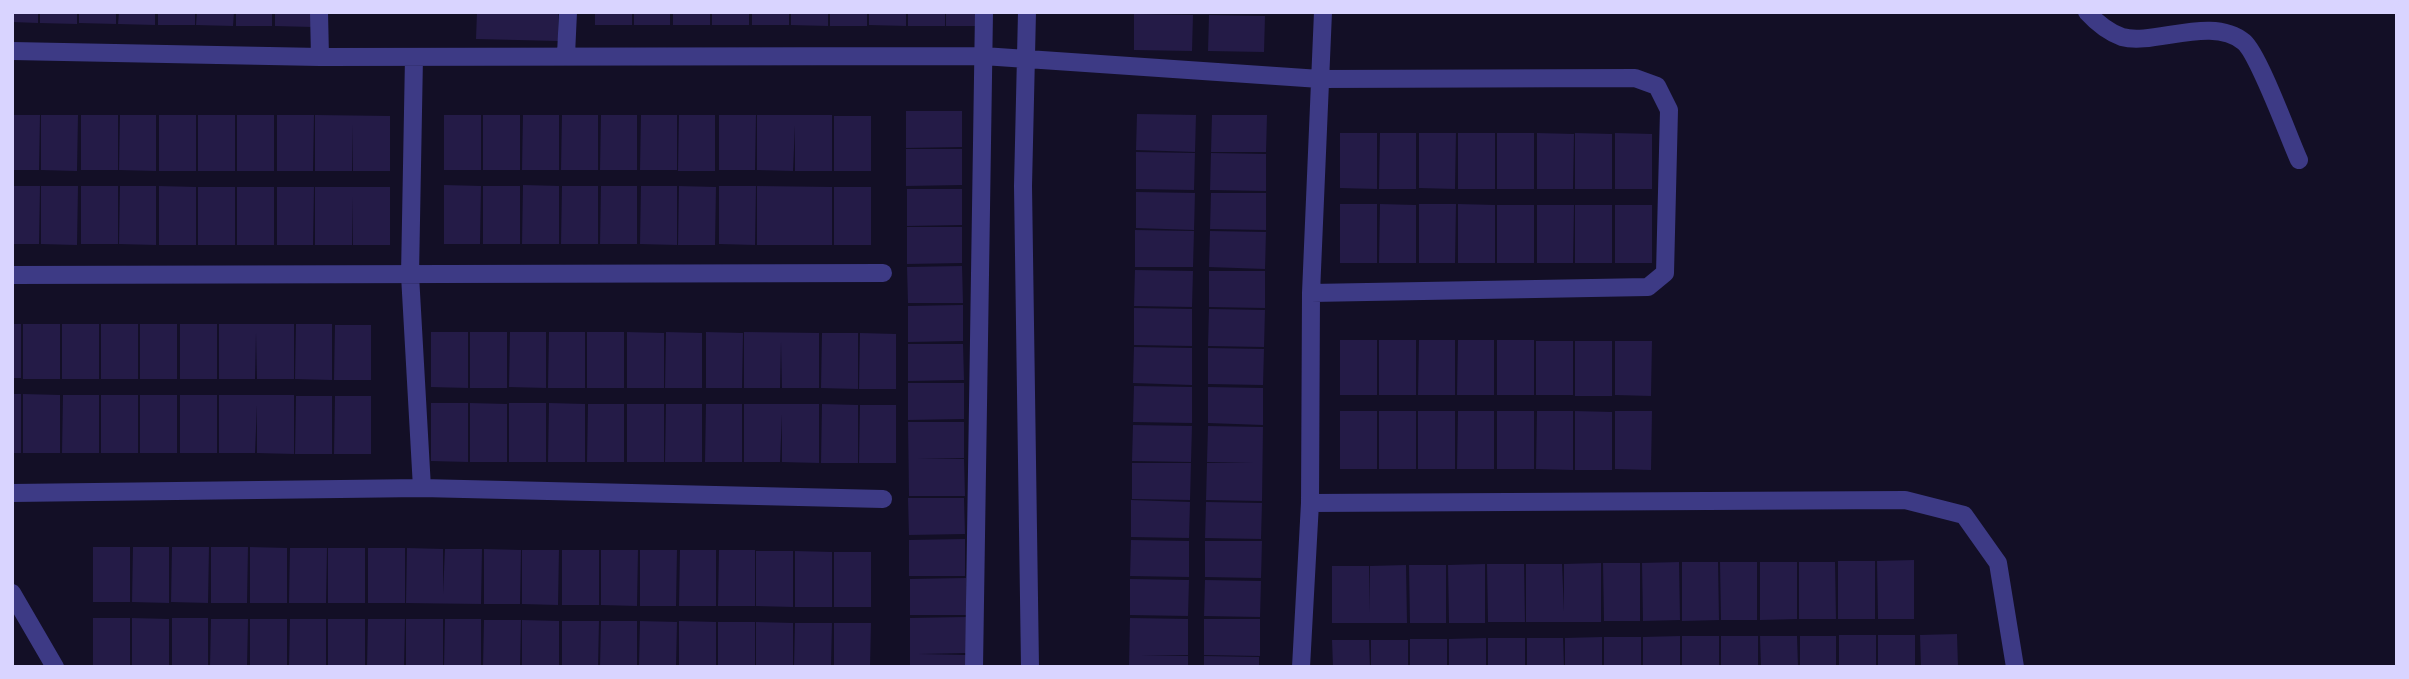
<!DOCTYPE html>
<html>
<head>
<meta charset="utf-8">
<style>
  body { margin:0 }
  #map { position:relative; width:2409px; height:679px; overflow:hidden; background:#130f26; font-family:Overpass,sans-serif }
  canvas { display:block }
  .frame { position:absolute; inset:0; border:14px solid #d9d4ff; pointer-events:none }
</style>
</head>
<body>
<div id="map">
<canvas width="2409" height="679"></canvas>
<div class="frame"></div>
</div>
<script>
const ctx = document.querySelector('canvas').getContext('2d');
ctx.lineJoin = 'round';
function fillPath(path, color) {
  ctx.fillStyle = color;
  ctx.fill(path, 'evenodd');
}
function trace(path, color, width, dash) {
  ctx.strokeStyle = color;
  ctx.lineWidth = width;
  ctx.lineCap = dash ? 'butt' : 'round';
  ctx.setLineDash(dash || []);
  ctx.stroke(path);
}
fillPath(new Path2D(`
  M12,12H38V23L12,22Z
  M40,12H77V24L40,23Z
  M79,12H116V24L79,23Z
  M119,12H155V25L118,24Z
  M158,12H195V25H158Z
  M197,12H234L233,26L196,25Z
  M236,12H272V26H236Z
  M275,12H312V27L275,26Z
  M477,12H558V41L476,39Z
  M595,12H632V25H595Z
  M634,12H670V25H634Z
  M673,12H710V25H673Z
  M712,12H749V25H712Z
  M752,12H789V25H752Z
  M791,12H828V26L791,25Z
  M830,12H867V26H830Z
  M869,12H906V26L869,25Z
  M908,12H945V26H908Z
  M946,12H983V26H946Z
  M1134,14L1193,15L1192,51L1134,50Z
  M1209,15L1265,16L1264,52L1208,51Z
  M906,111H962V147L906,148Z
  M1137,114L1196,115L1195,152L1136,150Z
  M12,115H40L39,170H12Z
  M41,115H78L77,171L41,170Z
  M81,115H118V170H81Z
  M120,115H156V171L119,170Z
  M159,115H196V171H159Z
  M198,115H235V171H198Z
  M237,115H274V171H237Z
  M277,115H314L313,171H277Z
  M315,115L390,116V171H353L352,125V171H315Z
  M444,115H481V170H444Z
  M483,115H520V170H483Z
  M523,115H559V170H522Z
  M562,115H598V170H561Z
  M601,115H637V170H600Z
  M641,115H677V170H640Z
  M679,115H715V171H678Z
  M719,115H756L755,170H719Z
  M757,115H832V171H795V125L793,171L757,170Z
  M1212,115H1267L1266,152H1211Z
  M834,116H871V171H834Z
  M1340,133H1377V189L1340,188Z
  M1380,133H1416V189H1379Z
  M1419,133H1456L1455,189L1419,188Z
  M1458,133H1495V189H1458Z
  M1497,133H1534V189H1497Z
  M1537,133L1574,134L1573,189H1537Z
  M1575,133L1612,134V189H1575Z
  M1615,133L1652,134V189H1615Z
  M906,149H962V185L906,186Z
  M1136,152L1195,153L1194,190L1136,189Z
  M1211,153L1266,154V191L1210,190Z
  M444,185L481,186L480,244H444Z
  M523,185L559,186V244H522Z
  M12,186H40L39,244H12Z
  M41,186H78L77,245L41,244Z
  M81,186H118V244H81Z
  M120,186H156V245L119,244Z
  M159,186L196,187V245H159Z
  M483,186H520V244H483Z
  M562,186H598V244H561Z
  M601,186H637V244H600Z
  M641,186H677V245L640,244Z
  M679,186L716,187L715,245H678Z
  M719,186H756L755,245L719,244Z
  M757,186L832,187V245H757Z
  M198,187H235V245H198Z
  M237,187H274V245H237Z
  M277,187H314L313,245H277Z
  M315,187H390V245H353L352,197V245H315Z
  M834,187H871V245H834Z
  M907,189H962V225L907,226Z
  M1136,192L1195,193L1194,230L1136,228Z
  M1211,193H1266V230L1210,229Z
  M1340,204H1377V263H1340Z
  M1380,204L1416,205V263H1379Z
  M1419,204H1456L1455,263H1419Z
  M1458,204L1495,205V263H1458Z
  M1497,205H1534V263H1497Z
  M1537,205H1574L1573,263H1537Z
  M1575,205H1612V263H1575Z
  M1615,205H1652V263H1615Z
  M907,227H962V263L907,264Z
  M1135,230L1194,231L1193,267H1135Z
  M1210,231L1266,232L1265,269L1209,267Z
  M962,266L963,303H908L907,267Z
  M1135,270L1193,271L1192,307L1134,306Z
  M1209,271H1265V308L1209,307Z
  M963,305V341L908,342V306Z
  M1134,308L1192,309V346L1134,345Z
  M1209,309L1265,310L1264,347L1208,346Z
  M12,324H21V378H12Z
  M23,324H60V379H23Z
  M62,324H99V379H62Z
  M101,324H138V379H101Z
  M140,324H177V379H140Z
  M180,324H217V379H180Z
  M219,324H294V379H257L256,333L255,379H219Z
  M296,324H332V380L295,379Z
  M335,325H371V380H334Z
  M431,332H468V388L431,387Z
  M470,332H507V388H470Z
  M510,332H546V388L509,387Z
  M549,332H585V388H548Z
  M587,332H624V388H587Z
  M627,332L664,333V388H627Z
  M666,332L702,333V388H665Z
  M706,332L743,333L742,388H706Z
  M744,332L819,333V388H782L781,342L780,388H744Z
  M822,333H858V389L821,388Z
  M860,333L896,334V389H859Z
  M1340,340H1377V395H1340Z
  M1379,340H1416V395H1379Z
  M1419,340H1455V395H1418Z
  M1458,340H1494V395H1457Z
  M1497,340H1534V395H1497Z
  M1536,341H1573V395H1536Z
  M1575,341H1612V396H1575Z
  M1615,341H1652L1651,396L1615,395Z
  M908,344H963L964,380L908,381Z
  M1134,347L1192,348V385L1133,383Z
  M1208,348L1264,349L1263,385L1208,384Z
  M908,383H964V419L908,420Z
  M1134,386L1192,387V423L1133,422Z
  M1208,387L1263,388V425L1208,423Z
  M12,394H21V453H12Z
  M23,394L60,395V453H23Z
  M63,395H99V453H62Z
  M101,395H138V453H101Z
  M140,395H177V453H140Z
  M180,395H217V453H180Z
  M219,395H294V454L257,453V405L255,453H219Z
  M296,396H332V454H295Z
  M335,396H371V454H334Z
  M431,403H468V462L431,461Z
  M470,403L507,404V462H470Z
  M509,403H546V462H509Z
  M549,403L585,404V462H548Z
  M588,404H624V462H587Z
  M627,404H664V462H627Z
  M666,404H702V462H665Z
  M706,404H742V462H705Z
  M744,404H819V463L782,462V414L780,462H744Z
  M822,404L858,405V463H821Z
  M860,405H896V463H859Z
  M1340,411H1377V469H1340Z
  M1379,411H1416V469H1379Z
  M1418,411H1455V469H1418Z
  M1458,411H1494V469H1457Z
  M1497,411H1534V469H1497Z
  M1537,411H1573V470L1536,469Z
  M1575,411L1612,412V470H1575Z
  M1615,411H1652L1651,470L1615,469Z
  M908,422H964V458L918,459H964L965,496H909Z
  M1133,425L1192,426L1191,462L1132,461Z
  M1208,426L1263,427L1262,501L1206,500L1207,463H1253L1207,462Z
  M1132,463H1191L1190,500L1132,499Z
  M908,498H964L965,534L909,535Z
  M1131,500L1190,502L1189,538L1131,537Z
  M1206,502L1262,503L1261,539L1205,538Z
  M965,539V576H909V540Z
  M1131,540L1189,541V577L1130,576Z
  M1205,541H1262L1261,578L1205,577Z
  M93,547H130V602H93Z
  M133,547H169V603L132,602Z
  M172,547H209L208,603L171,602Z
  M211,547H248L247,603H211Z
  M250,547L287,548V603H250Z
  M290,548H327L326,603H289Z
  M328,548H365V603H328Z
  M368,548H405V603H368Z
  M407,548L443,549V594L445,549H482L481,604L406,603Z
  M484,549L521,550L520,604H484Z
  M522,550H559L558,605L522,604Z
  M562,550H599V605H562Z
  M601,550H638L637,606L601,605Z
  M640,550H677L676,606H640Z
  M680,550H716V606H679Z
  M719,550H755V606H718Z
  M756,551H793V607L756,606Z
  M795,551L832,552V607H795Z
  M834,552H871V607H834Z
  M1914,560V619H1878L1877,561Z
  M1838,561H1875V619H1838Z
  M1679,562L1680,620L1643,621L1642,563Z
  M1682,562H1718L1719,620L1682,621Z
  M1720,562H1757V620H1721Z
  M1760,562H1797V619L1760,620Z
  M1799,562H1835L1836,619H1799Z
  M1601,563V622H1526V564H1562L1564,612V564Z
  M1603,563H1640V621H1604Z
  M1485,564V623H1449L1448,565Z
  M1487,564H1524L1525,622H1488Z
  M1406,565L1407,623H1332V566H1369L1370,613V566Z
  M1409,565H1446V623H1410Z
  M966,578V615H910V579Z
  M1130,579L1189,580L1188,616L1130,615Z
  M1205,580L1261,581L1260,617L1204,616Z
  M966,617V653L919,654L966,655V667H910V618Z
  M93,618H130V667H93Z
  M132,618L169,619V667H132Z
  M172,618H208V667H172Z
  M1130,618L1188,619V655H1140L1188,656V667H1129Z
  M211,619H248L247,667H210Z
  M250,619H287V667H250Z
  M290,619H326V667H289Z
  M328,619H365V667H328Z
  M368,619H405L404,667H367Z
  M406,619H443V667H406Z
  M445,619H481V667H444Z
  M1204,619H1260V656L1204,655Z
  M484,620H521L520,667H483Z
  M522,620L559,621V667H522Z
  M562,621H599L598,667H562Z
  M601,621H637V667H600Z
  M640,621L677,622L676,667H639Z
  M679,621L716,622V667H679Z
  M718,622H755V667H718Z
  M756,622L793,623V667H756Z
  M795,623H832L831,667H794Z
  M834,623H871L870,667H834Z
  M1957,634L1958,667H1921L1920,635Z
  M1839,635H1876V667H1839Z
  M1878,635H1915V667H1878Z
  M1680,636V667H1643V637Z
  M1682,636H1719V667H1682Z
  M1721,636H1758V667H1721Z
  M1760,636H1797L1798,667H1761Z
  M1800,636H1836V667H1800Z
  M1602,637V667H1565V638Z
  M1604,637H1641V667H1604Z
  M1486,638V667H1449V639Z
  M1488,638H1525V667H1488Z
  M1527,638H1563L1564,667H1527Z
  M1410,639H1447V667H1410Z
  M1332,640H1369L1370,667H1333Z
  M1371,640H1408V667H1371Z
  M1204,656L1259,657V667H1204Z`), '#241b47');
trace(new Path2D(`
  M319,12L320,57
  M1027,12L1023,186L1030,667
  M2087,12C2097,23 2108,32 2122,37C2154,46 2212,15 2244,42C2259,55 2289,138 2299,160
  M12,51L320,57L983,56L1320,79L1635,78L1657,86L1669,110L1665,273L1648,287L1311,293
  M566,55L568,12
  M414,57L410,275L422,488
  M12,275L883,273
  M12,493L422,488L883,499
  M1310,503L1905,500L1964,515L1998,563L2015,667
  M12,593L55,667
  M974,667L984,12
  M1301,667L1310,503L1311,293L1323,12`), '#3d3a85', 18);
</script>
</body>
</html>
